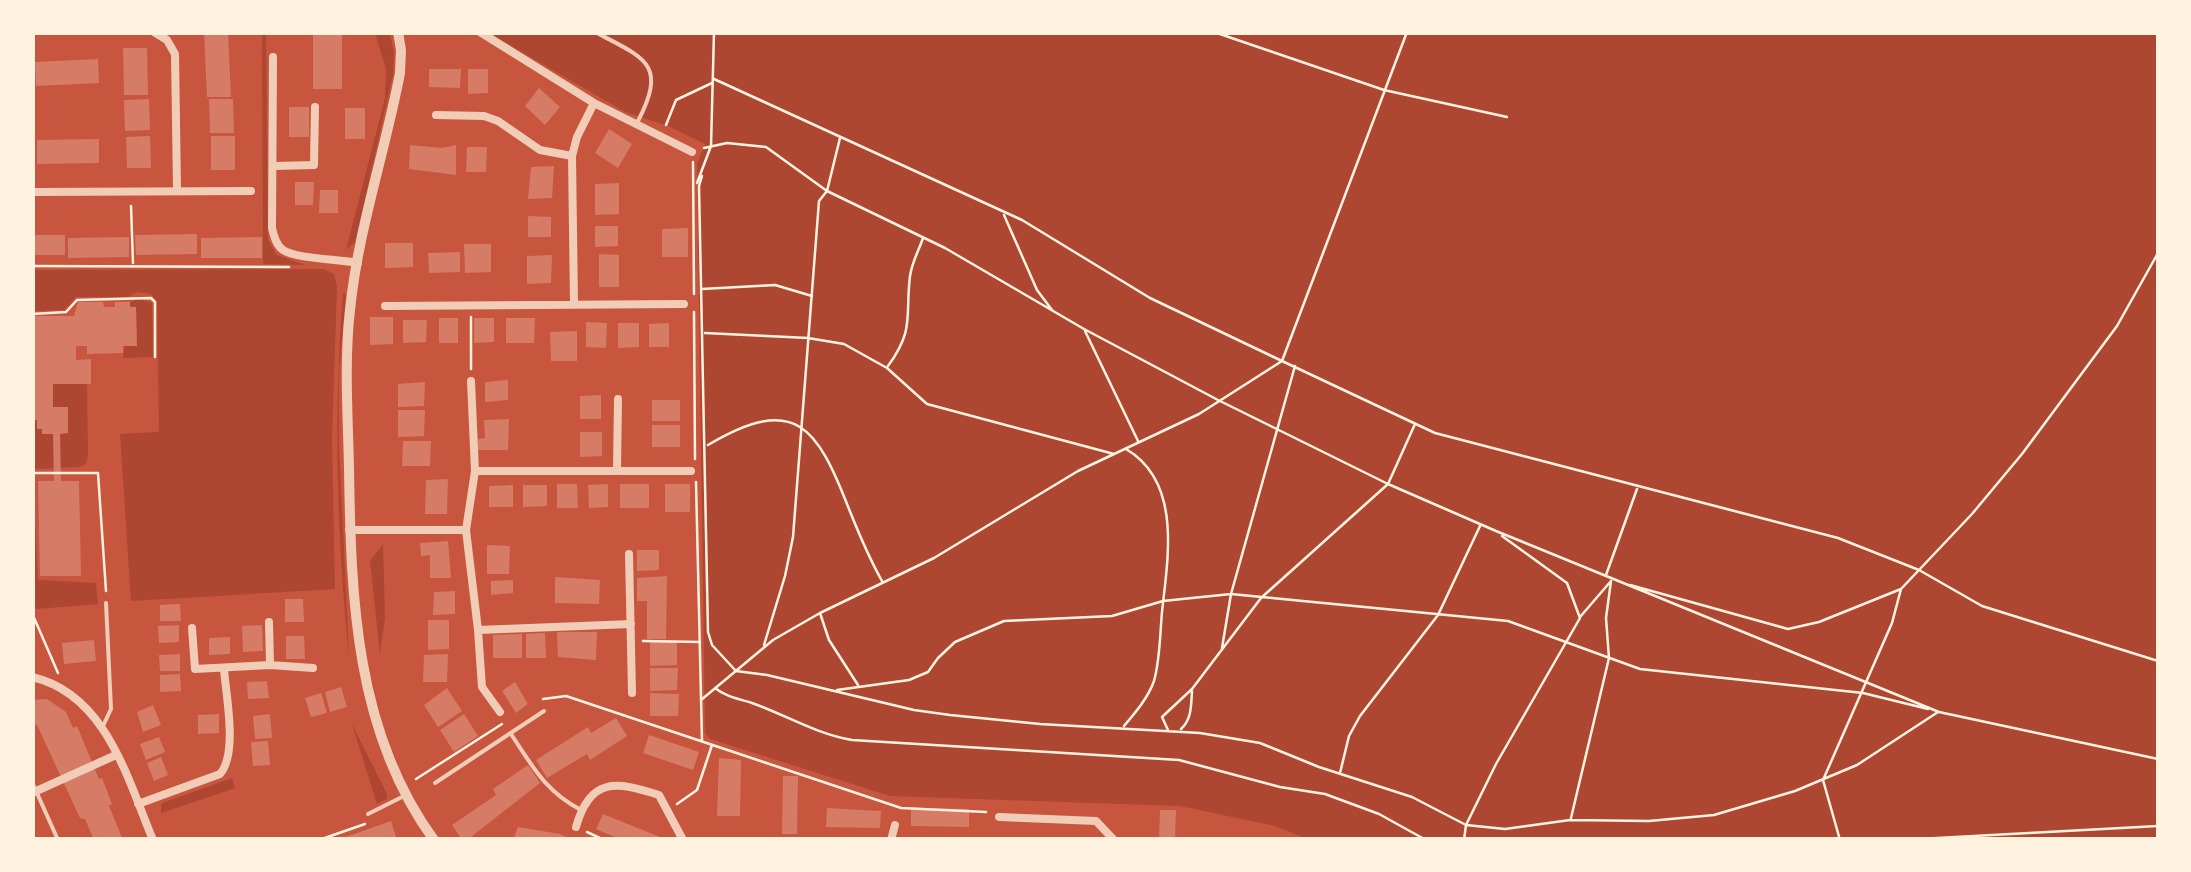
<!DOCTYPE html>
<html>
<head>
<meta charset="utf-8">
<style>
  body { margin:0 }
  #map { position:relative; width:2191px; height:872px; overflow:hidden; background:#c8553d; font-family:Overpass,sans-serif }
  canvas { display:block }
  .frame { position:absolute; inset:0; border:35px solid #fff3e0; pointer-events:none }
</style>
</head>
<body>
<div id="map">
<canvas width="2191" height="872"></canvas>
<div class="frame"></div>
</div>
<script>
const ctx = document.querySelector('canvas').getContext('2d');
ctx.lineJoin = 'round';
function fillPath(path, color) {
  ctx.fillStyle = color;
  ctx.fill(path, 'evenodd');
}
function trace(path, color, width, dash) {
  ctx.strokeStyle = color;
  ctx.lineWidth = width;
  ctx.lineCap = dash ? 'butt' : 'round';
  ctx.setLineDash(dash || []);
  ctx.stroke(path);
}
fillPath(new Path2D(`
  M262,33H266L268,240L277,255L305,265L263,264Z
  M375,33H390L394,53L393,75L355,242L346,250L385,98L386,69Z
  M489,33H2158V839H1307L1275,826L1180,806L890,796L710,739L705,733L697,164L705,144L668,126L625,112Z
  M324,269L334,274L337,287L332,438L335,589L131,601L120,434L159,432L157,302L151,294L137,292L128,297H76L64,310L33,311V270Z
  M343,293L346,294L339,372V445L349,657C337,536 333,414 343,293Z
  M138,299L152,303L153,357L123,358L130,302Z
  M53,384H87L88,456L86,464L79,467L34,469L32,420H37V428L42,429V434L68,433V407H53Z
  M33,481L38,580L96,583L98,604L36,609L32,600Z
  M383,544L385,617L380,654L370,561Z
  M352,724L387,794V799L377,804Z
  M232,778L235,788L161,813V804L165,802Z`), '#ae4732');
fillPath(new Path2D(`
  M204,32H228L231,97H207Z
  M313,32H342V89H313Z
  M123,48H147L148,95H124Z
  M98,59L99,83L36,86L35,62Z
  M429,69H461L460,88L429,87Z
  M468,69H488V93L468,94Z
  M539,88L560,107L545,125L525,106Z
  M149,99L150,130L125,131L124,100Z
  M209,99H233L234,133H210Z
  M289,107H309V137H289Z
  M345,108H365V139H345Z
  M609,129L632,144L618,168L595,153Z
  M150,136L151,168H127L126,137Z
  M211,136H235V170H211Z
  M99,139V163L37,164V140Z
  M410,145L442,148L456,145V175L409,169Z
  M467,147H487L486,172H466Z
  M554,166L552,198L528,199L531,167Z
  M295,182H314L313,205H295Z
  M619,183V214L595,215V184Z
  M320,190H338V213H319Z
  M528,216L551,217V237H528Z
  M595,226H618V246L595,247Z
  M688,228V257H662V229Z
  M197,234V254L136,255L135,235Z
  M32,235H65V255H32Z
  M129,237V257L68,258V238Z
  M262,237V258H201V238Z
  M385,243H413V267L385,268Z
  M464,244H491V272L465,273Z
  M460,252V272L429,273L428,253Z
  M599,254L619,255V287H599Z
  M552,255L551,283L527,284V256Z
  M78,302H103L104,307H115V302H130V307H136L137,346H123V353L87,354V346H76V360L91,359V384H53V407H68V433L60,434L61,481H79L81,576H40L38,481H54L53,434H42V429H37V420H32V316H74Z
  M370,317H393V344L370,345Z
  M439,318H458V343H439Z
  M474,318H494V342L474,343Z
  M506,318H535L534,343H506Z
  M403,320H427L426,342L403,343Z
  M586,322L607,323L606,348L586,347Z
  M618,323H639V347L618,348Z
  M669,323V347H649V324Z
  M577,331V361H551L550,332Z
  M508,380V400L485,402V382Z
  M425,382L424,406L398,407V384Z
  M601,395V419H580V396Z
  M652,400H680V421H652Z
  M398,410H425L424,436L398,437Z
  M509,419L508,450H478V439L485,438L484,420Z
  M652,425H680V447H652Z
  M580,432H602V456L580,457Z
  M403,441H431L430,466H402Z
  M448,479L447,514H425L426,480Z
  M557,484H577L578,508H557Z
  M608,484V507L589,508L588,485Z
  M620,484H649V508H620Z
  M665,484H690V512H665Z
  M513,485V507H489V486Z
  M523,485H547V506L523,507Z
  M448,541L451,578H430V555L421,556L420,543Z
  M487,545L510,546L509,574H487Z
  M637,550H659V570L637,571Z
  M667,576L666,639H647V601H637V578Z
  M555,577L600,580L599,604L555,603Z
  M513,580V593L491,595V581Z
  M455,591V614L433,615L434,592Z
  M285,599H303L304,622H285Z
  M180,604L181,621H160V605Z
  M428,620H449V649L428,650Z
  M179,625V642L159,643L158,626Z
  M262,625L263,651L243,652L242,626Z
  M557,632H597L596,660L558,657Z
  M545,633L546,658H526V634Z
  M522,634V658H493V635Z
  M286,636H304L305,659H286Z
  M230,637V654L209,655V638Z
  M94,640L96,661L64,664L62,643Z
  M650,642H677V665L650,666Z
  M180,654V671H160L159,655Z
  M448,654L447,682H423L424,655Z
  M650,668H678L677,690L650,691Z
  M180,674L181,691L160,692V675Z
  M267,681L269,698L248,699L247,682Z
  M515,682L528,704L516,713L502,691Z
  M341,687L347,707L330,712L325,692Z
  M447,688L462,711L438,727L424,705Z
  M321,693L327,713L311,717L305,698Z
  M650,693L679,694L678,716H650Z
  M47,699L66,712L73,728L77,726L99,779L102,778L112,804L109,806L123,840H94L85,819L80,818L37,725H32V700Z
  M153,705L161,725L143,732L137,712Z
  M219,714V733L198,734V715Z
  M270,714L272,738L255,739L253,716Z
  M464,714L478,736L454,752L440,730Z
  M616,718L627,736L590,760L587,754L547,778L536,760L588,727L591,733Z
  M649,735L699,752L693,770L643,753Z
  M159,737L165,752L146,760L140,744Z
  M268,741L270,765L253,766L251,742Z
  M161,757L168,775L154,781L147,763Z
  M719,758L741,760L740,816H717Z
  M528,765L540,783L467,840H462L452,825L496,795L493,789Z
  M783,776H798L797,834H782Z
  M827,808L881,811L880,828L826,827Z
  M911,808L969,809V827L911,826Z
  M1160,810H1176L1175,840H1159Z
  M603,814L665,839V840H622L596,829Z
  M391,821L397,840H340V839Z
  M518,827L560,834L572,840H513Z`), '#d67c66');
trace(new Path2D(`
  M1214,32L1384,90L1507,117
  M714,79L1022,220L1150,298L1282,361L1407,32
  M666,125L676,100L712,83
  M704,148L727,143L766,147L827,191L945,248L1084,329L1218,400L1388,484L1496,531L1939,712L2158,759
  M693,162L694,294
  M702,176L699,186L708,632L712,645L736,671L767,675L914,710L950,715L1040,724L1200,733L1260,743L1319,767L1412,797L1466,825L1505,829L1570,820L1649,821L1714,815L1795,791L1857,765L1938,712
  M697,183L711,146L714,32
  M131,206L133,263
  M1004,215L1037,290L1052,310
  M32,266L289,267
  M702,289L775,285L812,296
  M694,312L695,459
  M32,314L66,312L77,300L151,298L155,302V357
  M1085,331L1138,441
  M705,333L808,338L844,344L887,368L927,404L1114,454
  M888,366C915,329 905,317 910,276C912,262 919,250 923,238
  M471,369V317
  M708,445C796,393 817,427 849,509C859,534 869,558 882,581
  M32,473H98L106,591
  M696,482L702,741
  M1606,575L1637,489
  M1630,585L1788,629L1819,622L1901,589L1972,514L2022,454L2117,326L2158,253
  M32,613L58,673
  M820,613L829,640L858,685
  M1580,617L1611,581
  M643,641L700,642
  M764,645L785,576L793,537L819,201L827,191L840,138
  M1222,648L1231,594L1295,366
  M715,688C726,697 739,699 752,703C786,715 816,734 852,740L1179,760L1280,787L1325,794L1379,814L1426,840
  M837,690L909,680L928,672L938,658L955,642L1004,621L1112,616L1163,601L1231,594L1508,621L1640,669L1863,693L1928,709
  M543,699L566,696L901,808L986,812
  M701,700L773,640L820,613L934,558L1078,471L1199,414L1282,361L1435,433L1838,538L1919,570L1982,606L2158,661
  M1124,726C1135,713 1148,698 1154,681C1160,660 1160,634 1162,612C1168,557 1182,482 1126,449
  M1181,729C1192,719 1191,705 1192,691
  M1168,730L1162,717L1192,689L1261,598L1388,484L1415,424
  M1340,773L1349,736L1360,716L1438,615L1480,526
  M416,779L502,724
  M677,804L697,790L712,745
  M1571,818L1609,658L1606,618L1611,581
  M587,832L604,840
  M319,840L365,824
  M1200,840H1215
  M1464,840L1466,825L1496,764L1580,618L1567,583L1502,536
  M1840,840L1823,780L1892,623L1901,589
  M1900,840L2158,826`), '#fff3e0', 2.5);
trace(new Path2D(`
  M595,32C644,58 668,63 638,121
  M103,726L111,709L106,603
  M511,734C533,767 545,791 581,810
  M32,782L58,840
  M435,783L544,711
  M368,814L404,796`), '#f1ccb7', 4);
trace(new Path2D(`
  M154,32L167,40L175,54L177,189
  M480,32L594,103L692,152
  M273,57L272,228C274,236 276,245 283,250C296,259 340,259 358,263
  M436,115L484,116L498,121L540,150L572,156
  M274,166L314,165L315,107
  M32,192L251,191
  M574,304L572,156L577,137L594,103
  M385,306L684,304
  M471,381L475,471L466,530L478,630L482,687L500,712
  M617,470L618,399
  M475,471H691
  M349,530H466
  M629,554L632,693
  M269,622L270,665
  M192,628L195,669L270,665L313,668
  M478,630L631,624
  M32,677C106,694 127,778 153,840
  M32,793L116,755
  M138,804L220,774C238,753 226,696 224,669
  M999,817L1096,821L1114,840
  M576,827C590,777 616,781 659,795L683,840
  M891,840L895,825`), '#f1ccb7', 8);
trace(new Path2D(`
  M398,32L401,50L400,73C385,152 358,230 350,310C344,363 348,416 349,469C351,598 355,732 434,840`), '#f1ccb7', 10);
</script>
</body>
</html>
